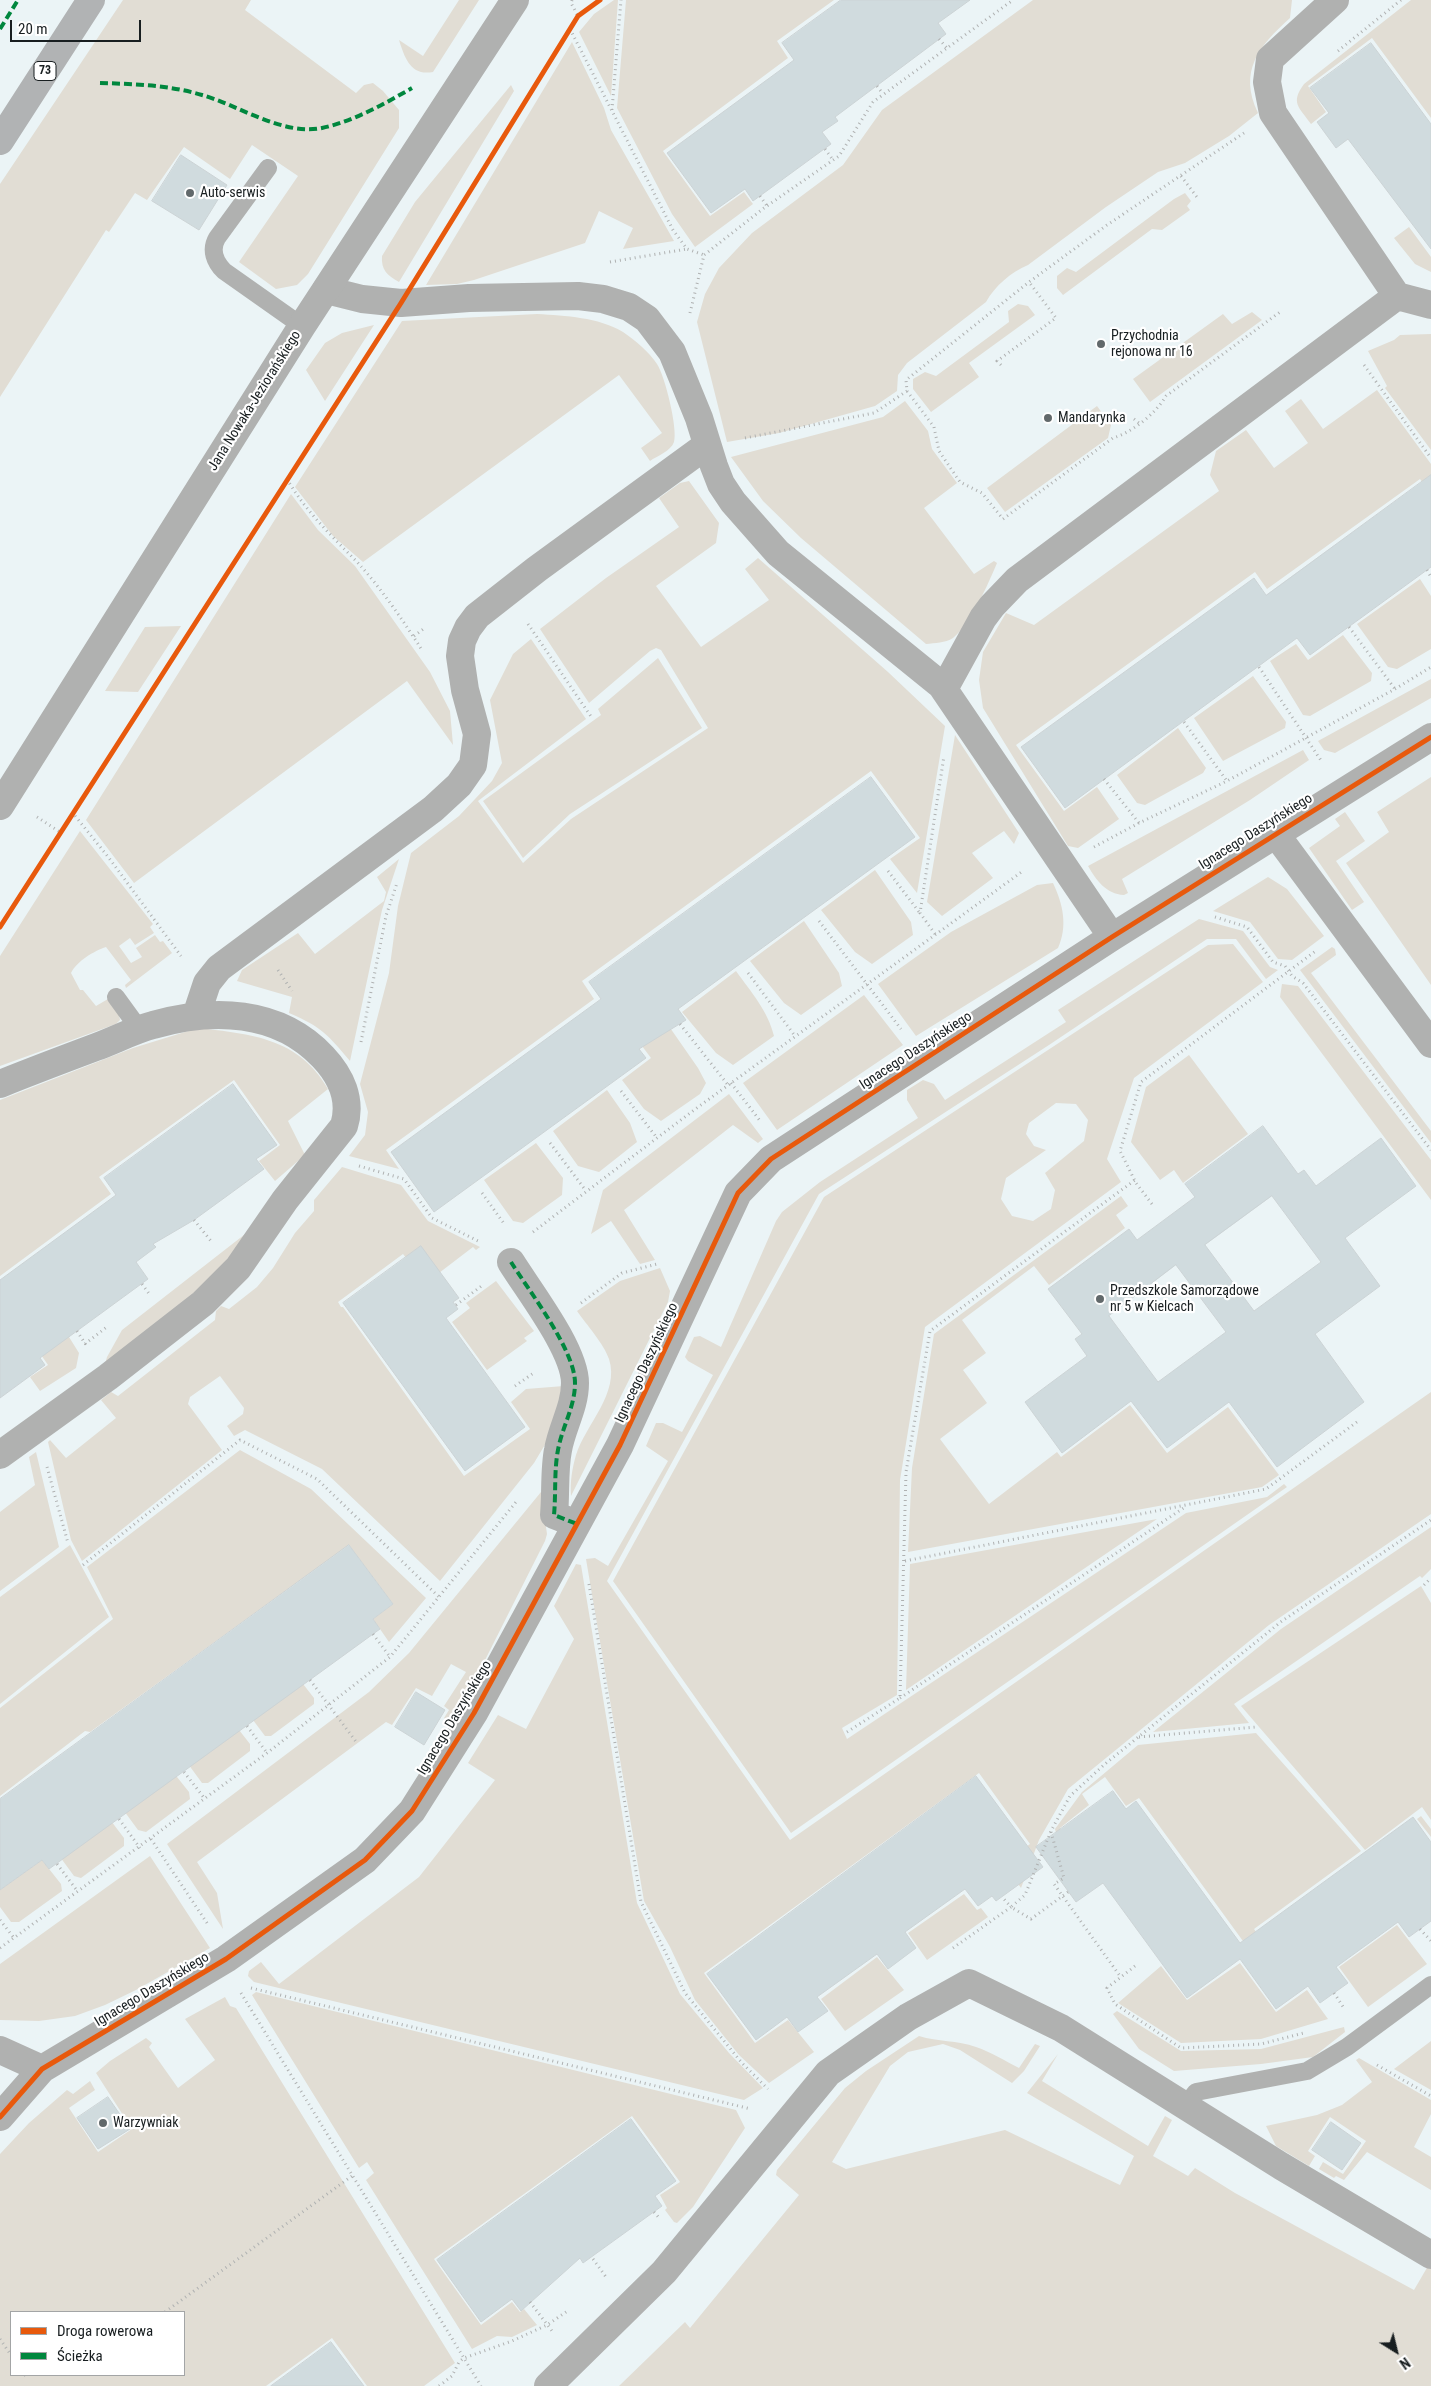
<!DOCTYPE html>
<html>
<head>
<meta charset="utf-8">
<style>
  body { margin:0 }
  #map { position:relative; width:1431px; height:2386px; overflow:hidden; background:#ebf4f6; font-family:"Roboto Condensed",sans-serif }
  canvas { display:block }
  .legend { position:absolute; left:10px; top:2311px; width:175px; height:65px; box-sizing:border-box; background:#fff; border:1px solid #a3a5a6; margin:0; padding:6px 9px; list-style:none; font-size:15px; color:#181e20 }
  .legend li { display:flex; align-items:center; gap:10px; height:25px }
  .legend b { width:25px; border:1px solid #a3a5a6 }
  .north { position:absolute; left:1371px; top:2326px; width:50px; height:50px; -webkit-text-stroke:4px #fff; paint-order:stroke; rotate:144deg; font-size:14px; font-weight:700; line-height:20px; text-align:center; color:#181e20 }
  .north::after { content:''; display:block; margin:auto; width:18px; height:22px; background:#181e20; clip-path:polygon(50% 0,100% 100%,50% 72%,0 100%) }
  .scale { position:absolute; left:10px; top:20px; width:131px; height:22px; box-sizing:border-box; border:2px solid #181e20; border-top:0; padding-left:6px; font-size:15px; line-height:18px; white-space:nowrap; color:#181e20; -webkit-text-stroke:4px #fff; paint-order:stroke }
</style>
</head>
<body>
<div id="map">
<canvas width="1431" height="2386"></canvas>
<ul class="legend">
<li><b style="height:6px;background:#e8590c"></b>Droga rowerowa</li>
<li><b style="height:6px;background:#00873e"></b>Ścieżka</li>
</ul>
<div class="north">N</div>
<div class="scale">20 m</div>
</div>
<script>
const ctx = document.querySelector('canvas').getContext('2d');
ctx.lineJoin = 'round';
function fillPath(path, color) {
  ctx.fillStyle = color;
  ctx.fill(path, 'evenodd');
}
function trace(path, color, width, dash) {
  ctx.strokeStyle = color;
  ctx.lineWidth = width;
  ctx.lineCap = dash ? 'butt' : 'round';
  ctx.setLineDash(dash || []);
  ctx.stroke(path);
}
function drawText(font, color, halo, rows, align = 'center') {
  ctx.font = font + ' "Roboto Condensed",sans-serif';
  ctx.lineWidth = 4.5;
  ctx.setLineDash([]);
  ctx.textBaseline = 'middle';
  ctx.strokeStyle = halo;
  ctx.fillStyle = color;
  for (const [text, x, y, turn = 0] of rows) {
    ctx.save();
    ctx.translate(x, y);
    ctx.rotate((+turn || 0) * Math.PI / 180);
    ctx.textAlign = isNaN(turn) ? turn : align;
    if (halo) ctx.strokeText(text, 0, 0);
    ctx.fillText(text, 0, 0);
    ctx.restore();
  }
}
fillPath(new Path2D(`
  M123,0H251L245,10L356,93L364,85L373,83L383,91L399,110V128L308,274L297,285L276,289L239,262L298,176L252,145L230,179L184,147L147,200L135,193L109,232L106,230L0,397V184Z
  M459,0H479L433,72C411,76 405,59 399,40L423,56Z
  M614,0H618L611,96L579,32L594,14Z
  M626,0H834L777,41L788,58L663,151L710,216L744,192L753,204L695,247L672,214L617,108Z
  M1033,0H1292L1290,18C1259,46 1238,71 1258,113L1229,136L1185,163L1158,172L1106,207L1028,265C1011,272 995,286 986,302L907,363L898,375L897,391L875,406L779,433L727,442L697,322L705,294L719,268L752,233L843,165L882,110Z
  M1411,0H1431V118L1372,38L1308,86L1326,112L1311,124C1299,107 1290,103 1304,84Z
  M572,42L604,108L611,130L674,241L623,249L633,228L599,211L585,243L474,280L457,284L426,285Z
  M511,85L514,91L399,282C387,275 381,270 382,256L415,202Z
  M1185,193L1191,201L1187,206L1190,210L1162,230L1152,229L1063,295L1057,288V276L1067,268L1076,272L1174,199Z
  M1409,227L1431,257V272L1415,264L1394,238Z
  M1018,304L1028,306L1035,315L969,363L979,377L931,412L913,389V379L925,372L936,376L1009,322L1008,311Z
  M1252,312L1262,320L1150,402L1133,379L1223,314L1232,324Z
  M537,314C566,316 598,317 623,332C635,340 649,352 657,364C665,376 678,429 674,442C671,451 657,456 650,461L641,448L662,433L619,375L363,562L333,536L295,487L402,321Z
  M374,325L325,401L306,370L325,343L342,333Z
  M1431,334V450L1385,388L1387,386L1368,351L1394,340L1400,335Z
  M1377,390L1431,464V494L1420,479L1267,589L1255,572L1016,745L1064,811L1097,787L1119,819L1078,848L1068,846L983,708L979,680L983,652L1006,613L1034,625L1219,491L1210,475L1216,451L1246,430L1274,468L1308,443L1285,411L1301,399L1323,429Z
  M905,401L928,431L932,449L957,483L924,508L974,574L994,561L997,563C988,584 971,624 953,638C945,643 935,643 926,644L801,538L763,501L731,457L883,417Z
  M1097,406L1111,425L1108,438L1005,512L987,488Z
  M689,481L719,523L716,543L656,586L701,647L769,600L745,569L758,558L888,672L945,726L917,893L890,859L920,838L871,771L582,981L594,999L386,1150L399,1169L349,1156L365,1135L368,1112L360,1084L389,973L398,906L411,853L459,816L492,781L502,763L490,700L513,654L531,639L586,719L478,801L523,863L571,819L708,728L661,650L656,648L650,651L589,703L540,629L606,578L679,527L659,498L680,483Z
  M291,494L318,530L355,566L430,672L450,711L453,745L407,681L134,883L86,820Z
  M1420,579L1431,596V649L1397,669L1388,667L1357,624Z
  M181,626L138,692L105,691L145,627Z
  M1343,635L1372,673L1371,681L1310,716L1303,715L1270,661L1296,644L1308,660Z
  M658,658L702,728L570,814L523,858L483,801L601,715L598,709Z
  M1253,676L1286,722L1285,728L1223,761L1194,718Z
  M1431,679V698L1335,753L1324,750L1318,741Z
  M1178,728L1206,768L1203,773L1145,805L1137,803L1117,775Z
  M955,735L1019,833L1014,844L1004,831L972,853L993,878L942,916L927,902Z
  M1303,750L1309,760L1250,800L1122,879L1128,893L1124,895C1106,894 1096,880 1088,866Z
  M1431,777V985L1346,863L1389,832L1377,812Z
  M1345,812L1365,841L1336,861L1364,902L1352,910L1309,848L1340,826L1335,819Z
  M80,831L153,924L150,927L154,933L135,945L130,938L119,946L131,963L142,957L136,948L155,935L160,942L163,941L172,953L126,988L125,985L131,980L106,947C94,951 77,961 71,973L80,990H83L96,1006L108,999L119,1014L120,1020L116,1024L0,1066V956Z
  M399,859L382,910L350,1061C328,1035 322,1027 289,1013L292,997L237,981L242,970L298,933L315,954L384,901L386,892L377,877Z
  M875,870L911,922L913,935L872,964L855,952L821,910Z
  M1268,877L1287,889L1324,936L1292,960L1278,959L1250,922L1213,911Z
  M1053,883C1063,904 1068,926 1058,948L916,1036L878,984L951,932L1037,885Z
  M1199,919L1243,931L1270,967L1278,970L1266,979L1236,939H1207L1049,1045L819,1194L607,1581L790,1840L1431,1392V1514L1269,1625L1068,1789L1039,1840L1021,1888L1016,1881L998,1867L1030,1844L979,1773L704,1973L755,2043L788,2020L814,2052L769,2083L739,2055L695,2000L670,1947L644,1901L586,1559L595,1558L608,1566L668,1461L646,1446L656,1423H663L682,1432L713,1375L688,1361L685,1357L694,1337L700,1336L721,1347L776,1221L782,1212L820,1182L918,1118L907,1100V1090L923,1080L934,1084L945,1100L1066,1022L1058,1010Z
  M804,921L839,973L842,986L801,1015L784,1003L750,961Z
  M1233,944L1263,982L1134,1078L1107,1159L1121,1182L925,1327L900,1480L897,1695L842,1728L847,1739L1186,1513L1267,1497L1284,1484L1287,1487L791,1833L613,1581L824,1197L1208,945ZM1056,1103L1076,1104L1088,1120L1084,1141L1045,1173L1055,1190L1051,1209L1033,1221L1012,1216L1001,1199L1006,1178L1046,1150L1034,1146L1026,1134L1029,1123Z
  M1332,947L1335,949L1336,955L1311,973L1431,1131V1143L1300,970Z
  M736,971C751,992 768,1011 774,1036L733,1065L716,1053L682,1012Z
  M1282,984L1298,986L1431,1160V1200L1280,997Z
  M864,995L903,1045L777,1130L743,1083Z
  M666,1022L698,1068L706,1083L700,1094L661,1121L644,1109L622,1080L651,1058L639,1042Z
  M198,1028C251,1034 299,1038 328,1089L288,1121L305,1155L275,1181L259,1161L280,1145L234,1080L99,1177L111,1194L0,1276V1100L133,1048Z
  M1189,1055L1248,1134L1183,1183L1174,1170L1160,1180L1131,1142L1146,1087Z
  M607,1090L630,1123L637,1142L599,1172L578,1166L553,1131Z
  M729,1094L763,1139L758,1143L733,1125L624,1210L655,1260L640,1264L611,1221L591,1234L603,1190Z
  M536,1143L563,1178L562,1195L523,1223L513,1221L484,1180Z
  M342,1167L401,1185L428,1221L480,1247L476,1250L473,1247L439,1273L428,1286L403,1254L338,1302L341,1307H343L464,1476L530,1429L511,1402L526,1389L564,1386L549,1438L534,1463L440,1581L322,1469L245,1430L234,1436L227,1426L243,1414L244,1408L220,1376L190,1397L188,1404L222,1450L82,1561L71,1540L48,1442L50,1440L66,1458L116,1418L101,1400L111,1392L118,1396L215,1320L216,1311L221,1306L229,1309L257,1287L273,1268L295,1233L314,1211V1200Z
  M1121,1196L1128,1206L1116,1215L1125,1228L1049,1285L1034,1266L962,1320L986,1353L963,1370L987,1403L940,1439L989,1504L1057,1452L1061,1457L1130,1405L1167,1453L1228,1407L1279,1475L1262,1487L908,1552L912,1468L934,1334Z
  M249,1231L212,1279L105,1364L107,1357L122,1330Z
  M660,1268L670,1291L668,1302L571,1496C570,1482 572,1469 576,1455C586,1424 620,1393 609,1359C604,1344 586,1324 577,1311L620,1281Z
  M496,1281L534,1331L524,1338L527,1341L487,1370L452,1322L470,1308L466,1303Z
  M64,1329L79,1353L76,1368L40,1391L30,1377L48,1365L37,1349Z
  M240,1450L311,1489L426,1598L389,1642L373,1619L393,1604L349,1545L90,1732L85,1731L0,1796V1708L113,1619L87,1567Z
  M36,1452L59,1547L0,1591V1512L35,1485L29,1457Z
  M541,1492L547,1534L545,1541L481,1668L450,1723L444,1718L449,1710L444,1706L466,1672L451,1664L432,1696L416,1688L392,1725L386,1722L197,1862L217,1893L223,1929L167,1844L369,1692L409,1653Z
  M1157,1519L906,1690L910,1564Z
  M1431,1527V1569L1422,1578L1420,1576L1234,1704L1249,1723L1153,1732L1281,1629Z
  M70,1545L109,1617L0,1704V1597Z
  M576,1564L581,1565L637,1903L680,1994L729,2053L763,2088L744,2100L254,1982L248,1976L249,1971L261,1962L279,1984L419,1877L495,1780L468,1763L498,1715L526,1729L574,1639L554,1606Z
  M1421,1586L1431,1603V1820L1422,1807L1365,1850L1241,1706Z
  M296,1675L314,1698V1704L271,1736H265L247,1712Z
  M232,1721L250,1744V1751L208,1783H202L183,1757Z
  M1256,1733L1361,1851L1254,1929L1261,1939L1248,1948L1139,1798L1126,1806L1105,1777L1082,1794L1089,1805L1060,1828L1079,1855L1065,1865L1055,1829L1082,1792L1138,1745Z
  M169,1767L189,1792L190,1799L146,1832L138,1830L119,1804Z
  M105,1813L124,1838V1846L81,1878L74,1876L55,1850Z
  M1421,1816L1431,1829V1837L1417,1819Z
  M150,1856L210,1948L136,1990L105,2005L75,2016L39,2021L0,2020V1964Z
  M42,1860L61,1884L62,1891L19,1922H11L0,1907V1890Z
  M964,1894L977,1910L981,1908L988,1917L927,1960L908,1933Z
  M1397,1925L1427,1964L1368,2007L1339,1967Z
  M877,1957L904,1990L845,2031L821,1999Z
  M1240,1963L1276,2012L1307,1990L1328,2019L1261,2039L1181,2043L1118,2003L1161,1966L1187,2000Z
  M256,1992L736,2110L745,2128L693,2207L677,2223L674,2222L665,2210L667,2208L660,2195L680,2182L632,2116L434,2259L481,2325L512,2302L520,2312L524,2309L537,2325L512,2337L497,2336L472,2349L366,2180L374,2173L367,2162L359,2168L252,1995Z
  M225,1997L230,2006L236,2008L455,2363L424,2386H367L332,2338L266,2386H0V2154L29,2123L67,2090L73,2094L90,2081L95,2090L69,2108L98,2152L132,2129L96,2073L110,2061L146,2038L152,2043L149,2047L178,2088L215,2060L185,2019ZM184,2312V2375H11V2312Z
  M1117,2011L1181,2051L1261,2049L1344,2027L1345,2032L1313,2057L1261,2064L1174,2071L1139,2049L1113,2014Z
  M919,2036C938,2042 957,2040 976,2047C991,2052 1005,2061 1019,2068L1035,2044L1040,2046L1024,2071L1012,2083L960,2050L943,2044L908,2052L890,2066L832,2162L846,2169L1005,2130L1120,2185L1134,2156L1027,2093L1058,2054L1042,2081L1148,2146L1165,2116L1172,2120L1153,2156L1188,2176L1195,2168L1235,2193L1414,2290L1428,2266L1431,2268V2386H619L685,2322L690,2328L799,2195L776,2175L777,2170L845,2088L866,2071Z
  M1431,2041V2090L1394,2069Z
  M1359,2058L1431,2100V2114L1414,2147L1431,2157V2190L1367,2152L1344,2180L1336,2176L1334,2178L1319,2169L1323,2162L1343,2174L1366,2141L1330,2117L1308,2151L1315,2156L1309,2166L1276,2146L1266,2126L1317,2115L1342,2105L1372,2082L1356,2060Z`), '#e1ddd4');
const building = new Path2D(`
  M841,0H970L938,23L946,34L835,117L838,121L822,132L831,144L753,201L745,189L711,213L667,153L794,60L782,43Z
  M1371,43L1431,124V249L1348,139L1336,148L1317,122L1329,113L1310,88Z
  M181,155L227,185L199,230L152,201Z
  M1431,475V567L1310,655L1297,638L1065,808L1021,747L1254,578L1266,595Z
  M871,777L915,837L678,1009L686,1020L639,1049L646,1058L434,1212L391,1152L601,999L589,982Z
  M233,1084L277,1145L256,1159L264,1169L194,1220L153,1244L156,1247L136,1262L148,1279L40,1358L45,1365L0,1398V1280L116,1195L104,1178Z
  M1263,1126L1298,1174L1304,1170L1316,1186L1381,1138L1416,1186L1345,1238L1380,1286L1315,1334L1364,1402L1277,1467L1229,1402L1167,1448L1131,1401L1062,1453L1025,1402L1087,1356L1075,1339L1082,1334L1048,1289L1129,1229L1137,1240L1195,1197L1185,1184ZM1272,1196L1321,1262L1254,1311L1205,1245ZM1176,1265L1226,1332L1158,1382L1109,1316Z
  M421,1246L459,1298L453,1302L458,1309L446,1318L525,1427L465,1471L343,1303Z
  M349,1545L393,1604L373,1619L380,1629L49,1869L42,1860L0,1890V1799Z
  M416,1692L445,1710L424,1745L395,1727Z
  M976,1776L1043,1867L996,1901L992,1896L978,1906L965,1889L905,1932L916,1948L888,1969L877,1954L817,1997L828,2011L798,2032L787,2017L756,2040L707,1974Z
  M1113,1791L1126,1809L1136,1801L1240,1943L1413,1817L1431,1842V1921L1409,1937L1398,1922L1336,1967L1348,1983L1320,2003L1308,1986L1276,2009L1240,1959L1187,1998L1103,1883L1076,1902L1036,1847Z
  M108,2097L130,2129L98,2149L77,2118Z
  M631,2119L676,2181L655,2196L662,2206L583,2263L580,2258L521,2311L512,2299L481,2322L437,2260Z
  M1331,2122L1361,2143L1342,2170L1312,2150Z
  M331,2342L364,2386H271Z`);
fillPath(building, '#d0dbde');
trace(building, '#ccd3d5', 1);
trace(new Path2D(`
  M572,0L571,3L578,16
  M570,29L673,230L687,249L704,255
  M939,39L947,48
  M1338,51L1401,0
  M877,86L883,94
  M612,110L621,0
  M1244,133L1107,225L1029,282L906,380L907,391L934,427L939,451L960,482L982,493L1003,519L1113,438C1133,432 1156,413 1166,396L1280,312
  M825,149L833,160
  M1181,176L1199,200
  M760,196L767,206
  M610,262L687,249
  M690,313L704,255L764,208L839,156L873,102L1013,0
  M1001,365L997,361L1056,318L1029,282
  M1364,365L1431,458
  M1134,419L1139,423
  M745,438L874,413L907,391
  M287,479C306,512 332,536 358,563C381,588 404,622 422,650
  M1427,570L1431,577
  M528,624L592,718
  M1349,627L1395,689
  M414,636L426,627
  M1259,667L1322,762
  M1184,722L1227,781
  M1104,779L1139,823
  M72,812L109,858L181,956
  M37,817L60,832
  M1094,847L1139,823L1227,781L1395,689L1431,667
  M888,871L919,912
  M1215,917L1247,927L1273,962L1285,966L1292,976L1303,983L1431,1150
  M819,921L901,1029
  M935,934L920,913L944,756
  M278,970L292,991
  M748,973L795,1036
  M680,1024L728,1085
  M361,1042L386,916L397,883
  M731,1083L761,1122
  M621,1091L657,1138
  M550,1143L586,1191
  M359,1166L404,1179L432,1218L480,1242
  M482,1193L505,1225
  M1152,1204L1136,1183L1120,1151L1141,1082L1317,950
  M194,1220L211,1241
  M533,1232L694,1110L1023,871
  M142,1284L150,1295
  M581,1303L622,1273L657,1264
  M456,1305L483,1285
  M77,1331L86,1345
  M85,1344L108,1326
  M515,1386L535,1372
  M47,1467L68,1543
  M905,1561L1266,1489L1357,1422
  M83,1565L240,1440L317,1479L440,1598
  M589,1584L641,1902L685,1993L742,2063L768,2089
  M1424,1585L1431,1578
  M373,1634L390,1657
  M310,1680L357,1743
  M900,1698L1185,1507
  M247,1726L267,1753
  M847,1732L900,1698L906,1472L930,1331L1135,1180
  M1139,1737L1256,1727
  M184,1772L205,1799
  M119,1819L140,1848
  M1051,1832L1064,1878L1054,1884L1120,1976
  M151,1839L209,1926
  M57,1864L78,1892
  M1068,1892L1031,1919L1011,1907L1025,1895L1051,1831L1070,1796L1105,1764L1282,1621L1431,1520
  M0,1920L14,1938
  M1420,1929L1431,1941
  M0,1948L267,1753L390,1657L516,1502
  M953,1948L1011,1907L1002,1897
  M1135,1966L1107,1988L1115,2004L1181,2048L1261,2044L1304,2033
  M251,1988L751,2109
  M241,1993L481,2386
  M1334,1993L1344,2008
  M1377,2065L1431,2096
  M654,2212L660,2219
  M593,2259L606,2277
  M530,2302L552,2331
  M165,2312L352,2176
  M0,2339L11,2355
  M25,2375L28,2379
  M439,2386L452,2376L459,2362L464,2358L512,2341L547,2325L569,2310`), '#afb1b1', 3, [1, 4]);
trace(new Path2D(`
  M268,168L217,238C210,250 215,262 224,271L302,326
  M116,997L140,1030
  M1185,2106L1196,2092L1307,2071L1347,2047L1431,1985`), '#b0b1b0', 18);
trace(new Path2D(`
  M1335,0L1270,59L1267,82L1273,113L1397,296L1431,305
  M326,290L362,299L401,303L469,298L578,296L603,299L629,307L647,319L672,352L699,418L714,466L721,484L733,502L778,553L941,685L1112,937
  M944,689L983,618L992,606L1017,580L1397,296
  M1275,833L1431,1044
  M196,1016L207,983L219,968L433,809L459,785L473,765L477,734L465,690L460,656L462,641L468,628L477,616L537,569L707,445
  M0,1084C32,1071 64,1059 96,1047C115,1040 134,1030 153,1025C212,1008 278,1009 323,1057C341,1076 352,1100 344,1126L285,1200L238,1268L203,1303L108,1377L0,1455
  M511,1262C529,1291 575,1350 575,1383C575,1407 562,1427 558,1450C554,1470 556,1494 554,1515L577,1524
  M0,2050L42,2069
  M0,2117L42,2069L226,1959L365,1860L412,1811L474,1713L620,1445L738,1193L771,1159L1112,937L1431,737
  M548,2386L664,2272L828,2073L908,2017L969,1983L1061,2028L1281,2166L1431,2255`), '#b0b1b0', 28);
trace(new Path2D(`
  M0,806L302,326L515,0`), '#b0b1b0', 28);
trace(new Path2D(`
  M0,141L91,0`), '#b1b3b4', 28);
trace(new Path2D(`
  M0,29L18,0
  M100,83C134,84 169,85 202,95C238,105 283,136 322,128C354,121 384,104 412,88
  M511,1262C529,1291 575,1350 575,1383C575,1407 562,1427 558,1450C554,1470 556,1494 554,1515L577,1524`), '#00873e', 4, [8, 4]);
trace(new Path2D(`
  M0,927L401,303L578,16L600,0
  M0,2117L42,2069L226,1959L365,1860L412,1811L474,1713L620,1445L738,1193L771,1159L1112,937L1431,737`), '#e8590c', 5);
for (const [x, y, r, color] of [
  [190,193,5,"#62696b"],
  [1101,344,5,"#62696b"],
  [1048,418,5,"#62696b"],
  [1100,1299,5,"#62696b"],
  [103,2123,5,"#62696b"]
]) {
  const dot = new Path2D();
  dot.arc(x, y, r, 0, 2 * Math.PI);
  ctx.fillStyle = color;
  ctx.fill(dot);
  trace(dot, '#fff', 2);
}
for (const [x, y, w] of [
  [45,71,22]
]) {
  const box = new Path2D();
  box.roundRect(x - w / 2, y - 9.5, w, 19, 4);
  ctx.fillStyle = '#fff';
  ctx.fill(box);
  trace(box, '#181e20', 1);
}
drawText('bold 12px', '#181e20', null, [
  ["73",45,71]
]);
drawText('14px', '#181e20', '#fff', [
  ["Auto-serwis",200,193],
  ["Przychodnia",1111,336],
  ["rejonowa nr 16",1111,352],
  ["Mandarynka",1058,418],
  ["Przedszkole Samorządowe",1110,1291],
  ["nr 5 w Kielcach",1110,1307],
  ["Warzywniak",113,2123]
], 'left');
drawText('14px', '#181e20', '#fff', [
  ["Jana Nowaka-Jeziorańskiego",255,401,-58],
  ["Ignacego Daszyńskiego",1256,832,-32],
  ["Ignacego Daszyńskiego",916,1051,-33],
  ["Ignacego Daszyńskiego",647,1363,-65],
  ["Ignacego Daszyńskiego",455,1718,-59],
  ["Ignacego Daszyńskiego",152,1990,-31]
]);
</script>
</body>
</html>
